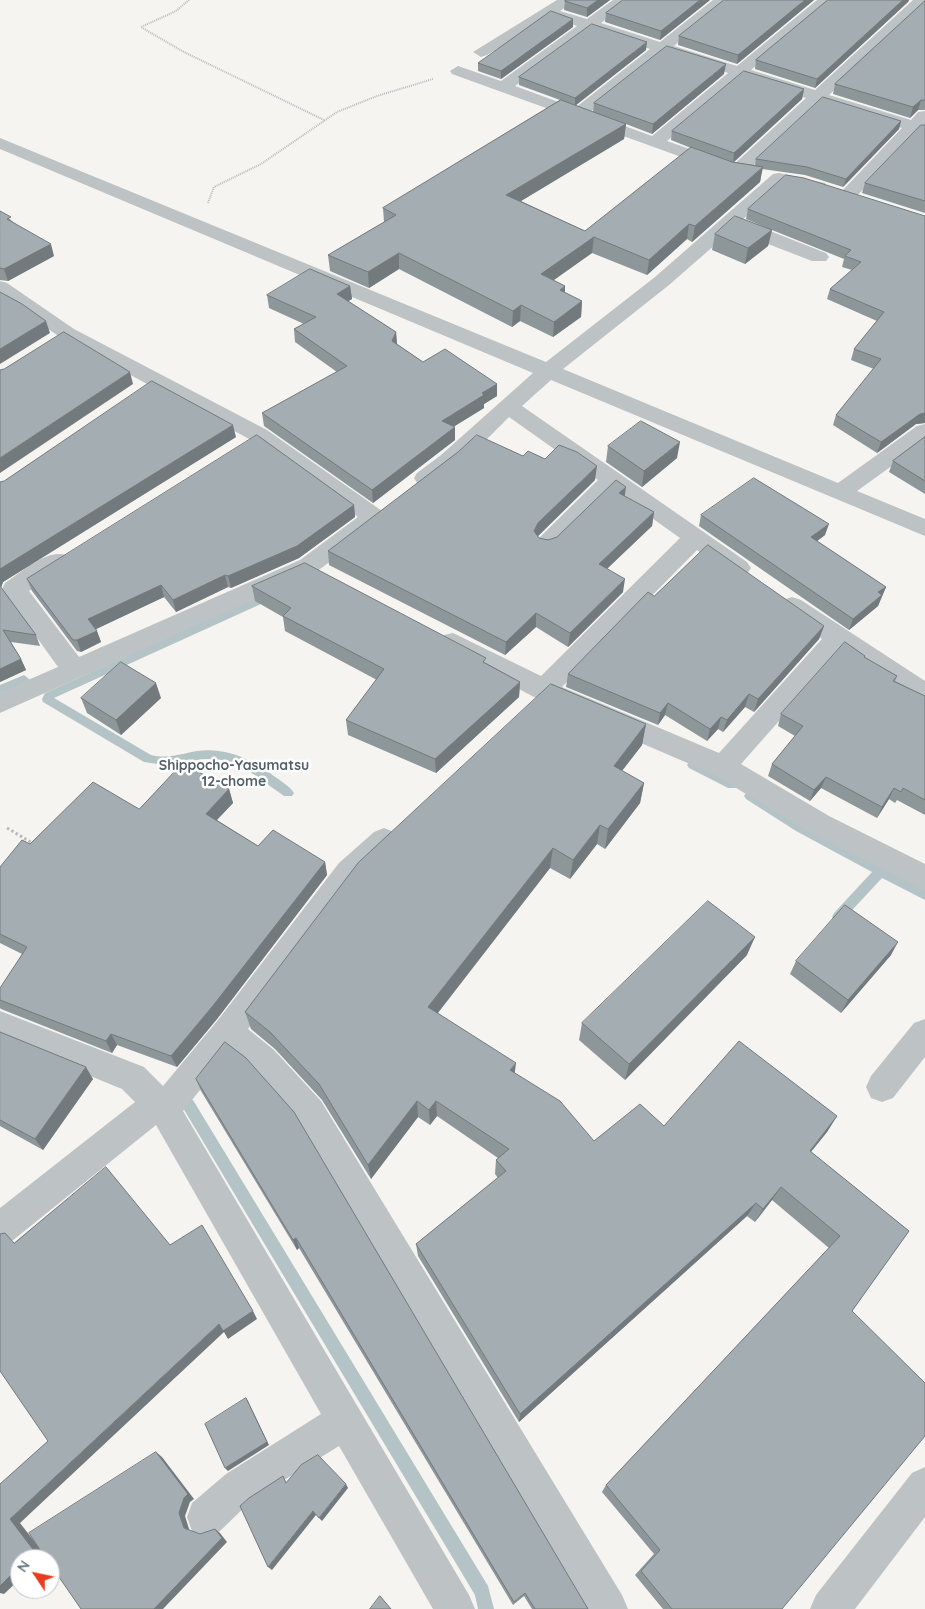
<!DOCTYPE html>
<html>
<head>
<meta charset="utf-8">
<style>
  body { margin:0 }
  #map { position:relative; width:925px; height:1609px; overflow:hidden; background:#f5f4f0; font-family:Quicksand,sans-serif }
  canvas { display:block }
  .north { position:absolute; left:10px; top:1549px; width:50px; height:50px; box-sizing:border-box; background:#fff; border:1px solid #c1c9cd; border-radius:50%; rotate:304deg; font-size:14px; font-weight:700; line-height:20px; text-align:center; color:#637782 }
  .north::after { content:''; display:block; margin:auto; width:18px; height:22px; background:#e63c1f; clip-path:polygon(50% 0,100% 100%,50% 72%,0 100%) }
</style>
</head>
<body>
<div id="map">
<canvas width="925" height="1609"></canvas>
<div class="north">N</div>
</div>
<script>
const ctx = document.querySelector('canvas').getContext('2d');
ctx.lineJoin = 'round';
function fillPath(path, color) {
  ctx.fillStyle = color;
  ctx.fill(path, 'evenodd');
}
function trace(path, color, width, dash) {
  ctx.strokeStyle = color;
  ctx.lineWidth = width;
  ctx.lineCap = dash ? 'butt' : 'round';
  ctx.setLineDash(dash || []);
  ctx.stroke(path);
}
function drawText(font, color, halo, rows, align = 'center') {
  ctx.font = font + ' Quicksand,sans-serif';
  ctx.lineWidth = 5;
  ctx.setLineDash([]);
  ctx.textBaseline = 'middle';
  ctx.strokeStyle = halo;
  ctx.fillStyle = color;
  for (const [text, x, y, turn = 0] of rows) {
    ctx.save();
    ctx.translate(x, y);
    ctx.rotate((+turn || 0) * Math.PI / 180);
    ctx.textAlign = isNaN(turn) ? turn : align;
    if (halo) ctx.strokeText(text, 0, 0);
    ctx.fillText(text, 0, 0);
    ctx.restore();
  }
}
fillPath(new Path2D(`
  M268,592L272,593L273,596L272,599L54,698L151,755C167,759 181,754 197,751C224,747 249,758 270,773C277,779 289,785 294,793L292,796H284L249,771L224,760L205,759L164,765L144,762L43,702L42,699L45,693Z
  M24,675L29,679L28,682L0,694V685Z
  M693,761L736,782L738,785L736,788H728L689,768L687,765L689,762Z
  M750,791L804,825L925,889V900L882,878L842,921L838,922L834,921L832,917L834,913L872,872L796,831L746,799L744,796L746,793Z
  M188,1098L193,1100L488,1586L494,1609H478L475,1595L183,1108L181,1104L183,1100Z`), '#b4c3c5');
trace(new Path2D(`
  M189,0L176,11L141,27L182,51L324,120
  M208,203L214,187L261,164L337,112L377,96L433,79`), '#b7bbbd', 2, [1, 1]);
trace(new Path2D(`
  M7,828L34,844`), '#b7bbbd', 3, [2.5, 2.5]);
fillPath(new Path2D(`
  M557,0H570L569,5L560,11L587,19L613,0H631L601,23L660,42L713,0H731L674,46L737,66L817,0H834L751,70L815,90L913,0H925V6L829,95L911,120L918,112L925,111V135L917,133L853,200H841L838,196L841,192L902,128L821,103L742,176H730L727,172L730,168L806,98L742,78L667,141L726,162L729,166L726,170L720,171L452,74L450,71L458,66L501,81L577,26L550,17L487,55L481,57L473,52ZM591,30L650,49L575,108L515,86ZM665,53L728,73L652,136L589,113Z
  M0,138L546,362L655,277L773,174L779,173L825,183L828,187L825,191L819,192L783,184L742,220L826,253L829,257L826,261H812L732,230L669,285L563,369L838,483L917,426L925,424V442L857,491L925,519V536L551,380L522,406L747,562L751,568L747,574C729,580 712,561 697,550L562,687L719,753L822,639L783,612L780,606L783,600L792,597L801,600L925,681V704L916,701L840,652L741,764L829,816L925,864V890L809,832L713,774L534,697L444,649L440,642L444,635L453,633L541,676L680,538L614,491L555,550L547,552L539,550L535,544L539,538L598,480L509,417C491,435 453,474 432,484C427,486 423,485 417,483L414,478L417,473L441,455L533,373L0,149Z
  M0,281L7,283L74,329L267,430L382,511L386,517L382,523L316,572L0,713V692L58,667L2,589L5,583C22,572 46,549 66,555L70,561L66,567L29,591L79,657L300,560L358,517L251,440L60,337L0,296Z
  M384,828L394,832L398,840L394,848L359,881L248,1029L274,1050L321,1101L622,1595L628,1609H586L299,1123L252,1070L230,1053L183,1111L469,1595L475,1609H433L339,1446L252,1500L220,1531L206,1536L192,1531L187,1517L192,1503L226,1474L321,1414L156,1125L12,1241L0,1246V1208L135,1102L122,1089L0,1039V1011L144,1067L163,1086L218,1020L339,863L374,832Z
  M925,1019V1057L893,1098L882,1102L871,1098L866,1087L871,1076L914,1023Z
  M925,1467V1517L855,1609H810L816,1595L912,1473Z`), '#bdc2c5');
fillPath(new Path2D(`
  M610,0L587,17L564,10L565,1Z
  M710,0L660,40L605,22L606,13Z
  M814,0L737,64L678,45L679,36Z
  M828,0H909L908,2L815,88L755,69L756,60Z
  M925,1V110H918L910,118L833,94L835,84Z
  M573,27L501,79L478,71V63Z
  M646,50L575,105L593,112L594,103L724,74L652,134L626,124L624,139L521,201L585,231L691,148L671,140L672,131L804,89L802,99L733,162L755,165L756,159L901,121L899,129L843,187L805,175L762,169L760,182L692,242L687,239L647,275L592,253L553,280L565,286V293L582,301L581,317L553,337L520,321L512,327L399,269L369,288L330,271L328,255L384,222L383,208L560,100L519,85V77Z
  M925,125V213L862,193L865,183Z
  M748,209L925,216V423L916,424L877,453L833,425L836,415L874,369L851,360L854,349L877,321L827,299L830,289L852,270L842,267L844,259L772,230L768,246L745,264L712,250L715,234L767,228L746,219Z
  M0,211L54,256L8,281L0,280Z
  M350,286L352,299L348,301L396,332L397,344L423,362L497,396L484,404V408L454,426L455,440L373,503L264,426L262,413L337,372L295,342L294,329L304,324L269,308L267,295Z
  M236,437L3,582L1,588L36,635L40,646L11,642L21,659L26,670L0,682V482Z
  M925,437V494L889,472L893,461Z
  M608,446L677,458L642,487L606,462Z
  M595,480L538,536L539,538L548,540L557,537L625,497L654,512L652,526L607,569L623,592L568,647L536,627L505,655L329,565L328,551Z
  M354,505L355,517L299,558L231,588L228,587L176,612L164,597L96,629L101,642L81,652L77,651L32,591L27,579Z
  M701,515L825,535L817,541L886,587L878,606L849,630L699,526Z
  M252,586L486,663L520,682L519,697L436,773L348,735L346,720L377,680L285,631L283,617L255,601Z
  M654,596L824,626L819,639L754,712L745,707L723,732L718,729L707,741L665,715L658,725L566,687L568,674Z
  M865,656V658L897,676L895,681L925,696V815L897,800L895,803L889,799L877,818L821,788L810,801L768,776L772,764L795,736L778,726L781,714Z
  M81,698H161L121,735L87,713Z
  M646,724L642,745L622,771L644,783L640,803L605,849L597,844L570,879L550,868L438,1013L515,1073L594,1141L664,1126L837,1116L827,1132L811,1152L909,1231L852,1311L782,1609H663L635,1575L654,1554L602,1492L606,1485L829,1248L772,1200L755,1222L747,1216L519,1422L418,1256L416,1244L498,1178L495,1174L496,1160L498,1158L437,1116L430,1125L418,1117L371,1179L322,1100L275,1049L251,1029L245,1012Z
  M229,789L233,803L217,820L258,846L325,862L327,875L217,1019L177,1067L117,1045L112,1053L1,1009L0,1008V1000L22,954L0,943V867L30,844L139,809Z
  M747,955L625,1080L579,1040L582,1023Z
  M891,955L841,1013L790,974L796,961Z
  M0,1032L93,1079L43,1150L0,1126Z
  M196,1079L588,1609H532L524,1596L513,1605L299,1248L297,1250L201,1091Z`), '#8d9699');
fillPath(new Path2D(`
  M598,0H610L587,17V8Z
  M700,0H710L660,40L661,31Z
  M805,0H814L737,64L738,55Z
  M903,0H909L908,2L815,88L817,79Z
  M573,19V27L501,79V71Z
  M647,42L646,50L575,106V98Z
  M726,64L724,74L652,134L653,124Z
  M804,89L802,99L733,163L734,153Z
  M921,100L918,110L910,118L913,107Z
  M901,121L899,129L843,187L846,179Z
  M626,124L624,139L506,210V195Z
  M763,167L760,182L692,242L695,226Z
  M689,224L687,239L647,275L649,260Z
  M772,230L768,246L745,264L748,248Z
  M594,237L592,253L540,290L541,274Z
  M51,244L54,256L8,281L4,269Z
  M399,253V269L369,288L368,272Z
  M350,286L352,299L338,307L337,294Z
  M565,286L564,302L560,290Z
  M582,301L581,317L553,337L554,322Z
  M521,305L520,321L512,327L513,311Z
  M46,321L50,333L0,364V349Z
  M396,332L397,345L392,341Z
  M130,372L133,384L0,473V458Z
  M497,384V396L484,404V408L442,434V421L482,393Z
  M925,413V423L916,424L877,453L881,442L920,414Z
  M233,425L236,437L3,582L0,590V569Z
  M455,427V440L373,503L372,490Z
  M680,442L677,458L642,487L644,471Z
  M597,466L595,480L537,537L534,531L538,523Z
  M626,487L624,501L619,493Z
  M354,505L355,517L299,558L231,588L228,576Z
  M654,512L652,526L597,578L599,564Z
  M829,524L825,535L808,548L811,537Z
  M225,575L228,587L176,612L173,600Z
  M625,579L623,592L568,647L570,633Z
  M161,585L164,597L92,631L88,619Z
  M886,587L878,606L849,630L853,619L878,592Z
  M536,613V627L505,655L506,642Z
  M824,626L819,639L754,712L758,699Z
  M97,631L101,642L81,652L77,640Z
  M21,659L26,670L0,682V669Z
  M520,682L519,697L436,773L435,759Z
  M156,683L161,698L121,735L116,720Z
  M749,694L745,707L723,732L727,720Z
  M668,703L665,715L658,725L660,713Z
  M721,717L718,729L707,741L710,729Z
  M646,724L642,745L610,786L614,766Z
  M826,777L821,788L810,801L814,790Z
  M644,783L640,803L605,849L608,829Z
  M894,788L889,799L877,818L882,807Z
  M229,789L233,803L210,827L206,814Z
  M600,825L597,844L570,879L573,860Z
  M553,848L550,868L429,1024L428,1007Z
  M325,862L327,875L217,1019L177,1067L171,1056Z
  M755,937L747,955L625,1080L629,1064Z
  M898,942L891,955L841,1013L848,1000Z
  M111,1034L117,1045L112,1053L106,1041Z
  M516,1063L514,1079L510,1070Z
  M86,1067L93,1079L43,1150L35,1139Z
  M417,1101L418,1117L371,1179L368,1165Z
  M436,1101L437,1116L430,1125L429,1110Z
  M837,1116L827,1132L800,1165L810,1151Z
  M781,1187L772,1200L755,1222L763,1209Z
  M756,1203L747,1216L519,1422L520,1414Z
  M296,1238L299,1248L297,1250L293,1240Z
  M253,1311L257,1319L228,1339L224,1332L20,1523L45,1555L40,1559H27L10,1519L219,1324Z
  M246,1398L248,1401L269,1445L228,1471L225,1468Z
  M156,1452L162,1457L194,1499L190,1502L185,1516L190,1532L184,1528Z
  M346,1484L348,1488L322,1521L319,1518Z
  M313,1511L316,1515L272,1570L268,1567Z
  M215,1529L220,1533L227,1542L163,1609H154Z
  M20,1566V1579L4,1594L0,1593V1586Z`), '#737a7d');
const building = new Path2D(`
  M567,0H598L587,8L565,1Z
  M623,0H700L661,31L606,13Z
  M724,0H805L738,55L679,36Z
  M828,0H903L817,79L756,60Z
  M925,1V100H921L913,107L835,84Z
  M551,11L573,19L501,71L478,63L545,15Z
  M592,24L647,42L575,98L519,77Z
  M667,46L726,64L653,124L594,103Z
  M744,71L804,89L734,153L672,131Z
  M823,97L901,121L846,179L807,167L756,159Z
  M561,100L626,124L506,195L585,231L691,147L732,162L763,167L695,226L689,224L649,260L594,237L541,274L565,286L560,290L582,301L554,322L521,305L513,311L399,253L368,272L328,255L396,215L383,208Z
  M921,125H925V201L865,183Z
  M786,175L804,178L925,216V413L920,414L881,442L836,415L881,359L854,349L884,312L830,289L861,262L845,256L851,250L748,209Z
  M0,211L11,217L7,219L51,244L4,269L0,268Z
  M735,216L772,230L748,248L715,234Z
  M310,269L350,286L337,294L396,332L392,341L423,362L445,349L497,384L482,393L484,395L442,421L455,427L372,490L262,413L347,366L294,329L316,317L267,295Z
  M0,292L22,304L46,321L0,349Z
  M64,332L130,372L0,458V370L4,369Z
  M152,381L233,425L0,569V482L4,481Z
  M641,421L680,442L644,471L608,446Z
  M257,435L354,505L297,546L228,576L225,575L173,600L161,585L88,619L97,631L77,640H73L27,579Z
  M477,435L523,456L528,451L545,459L559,445L577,452L597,466L538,523L534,531L539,538L548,540L557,537L616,480L626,487L619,493L654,512L599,564L625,579L570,633L536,613L506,642L328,551L458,452Z
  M925,437V481L893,461Z
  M754,478L829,524L811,537L886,587L878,592L882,595L853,619L701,515Z
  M708,545L824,626L758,699L749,694L727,720L721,717L710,729L668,703L660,713L568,674L648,592L654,596Z
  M305,563L486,658L483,662L520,682L435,759L346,720L384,669L283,616L291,608L252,586Z
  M0,586L36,635L3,630L21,659L0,669Z
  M845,642L865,656L864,657L897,676L893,681L925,696V800L903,788L901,792L894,788L882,807L826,777L814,790L772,764L803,726L781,714Z
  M121,662L156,683L116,720L81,698Z
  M551,684L646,724L614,766L644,783L608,829L600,825L573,860L553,848L428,1007L516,1063L510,1070L560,1101L594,1141L640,1104L664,1126L739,1041L837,1116L810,1151L909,1231L852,1311L925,1383V1436L782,1609H672L641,1571L660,1550L606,1485L840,1236L781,1187L763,1209L756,1203L520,1414L416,1244L506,1171L496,1160L509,1149L436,1101L429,1110L417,1101L368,1165L319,1084L270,1032L245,1012L358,863Z
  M183,763L229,789L206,814L258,846L273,830L325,862L212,1007L171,1056L111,1034L106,1041L0,1000V988L27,947L0,934V867L22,840L30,844L93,782L139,809Z
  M708,901L755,937L629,1064L582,1023Z
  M845,905L898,942L848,1000L796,961Z
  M0,1032L86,1067L35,1139L0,1120Z
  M225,1042L246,1058L294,1112L588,1609H535L525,1593L514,1602L296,1238L293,1240L196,1079Z
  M106,1167L170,1245L202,1225L253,1311L223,1331L219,1324L10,1519L35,1552L27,1559H20V1566L0,1586V1484L48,1441L0,1371V1234L5,1233L14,1243Z
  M246,1398L267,1442L225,1468L205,1424Z
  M156,1452L188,1494L184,1498L179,1513L184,1528L200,1534L215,1529L222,1538L154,1609H81L50,1564V1559H46L29,1533Z
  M318,1455L346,1484L319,1518L313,1511L268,1567L240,1506L249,1498L283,1476L286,1483L301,1465Z
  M380,1596L391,1609H370Z`);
fillPath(building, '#a4aeb2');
trace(building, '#737a7d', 1);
drawText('bold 14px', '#515f67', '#fff', [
  ["Shippocho-Yasumatsu",234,766],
  ["12-chome",234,782]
]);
</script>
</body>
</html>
